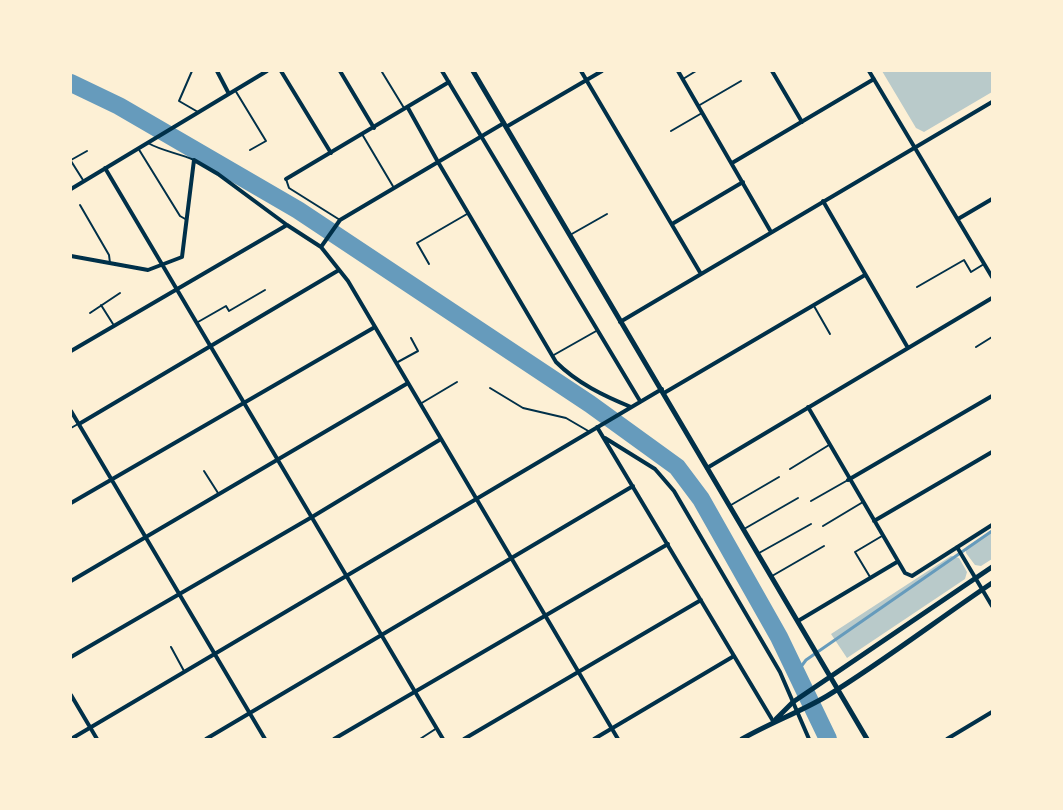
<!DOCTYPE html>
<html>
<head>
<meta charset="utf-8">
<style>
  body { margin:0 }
  #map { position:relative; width:1063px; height:810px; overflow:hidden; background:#fdf0d5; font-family:Figtree,sans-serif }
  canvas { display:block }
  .frame { position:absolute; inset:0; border:72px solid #fdf0d5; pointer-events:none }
</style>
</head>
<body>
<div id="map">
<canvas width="1063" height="810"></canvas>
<div class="frame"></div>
</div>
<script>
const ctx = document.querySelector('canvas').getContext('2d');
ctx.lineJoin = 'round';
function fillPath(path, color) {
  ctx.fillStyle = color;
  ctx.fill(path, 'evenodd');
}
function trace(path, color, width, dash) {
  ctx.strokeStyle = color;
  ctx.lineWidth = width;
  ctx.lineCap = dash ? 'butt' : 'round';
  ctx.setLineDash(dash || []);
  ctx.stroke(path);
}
fillPath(new Path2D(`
  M882,71H992V92L924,132L916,128Z
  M992,530V559L981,566L975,565L966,553V547Z
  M951,556L959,558L967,572L965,579L847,658L831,634Z`), '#b9caca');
trace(new Path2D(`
  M797,672L806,660L992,531`), '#669bbc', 3);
trace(new Path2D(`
  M71,83L119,106L298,210L590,404L677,467L701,499L779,637L828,739`), '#669bbc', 18);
trace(new Path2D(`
  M192,71L179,101L198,112
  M382,72L404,108
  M683,79L696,71
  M235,90L266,141L250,150
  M698,106L741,81
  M671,131L702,113
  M362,134L394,188
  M148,143C162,151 178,153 194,160
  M138,148L180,216L187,220
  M71,160L87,151
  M71,161L83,180
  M286,179L289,188L340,220
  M80,205L109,255L110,263
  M570,235L607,214
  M429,264L417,243L467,214
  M917,287L964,260L971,272L984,264
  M101,305L113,324
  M814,306L830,334
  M90,313L120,293
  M198,322L226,306L229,311L265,290
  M976,347L992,337
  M552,356L598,330
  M396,363L418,351L411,338
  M490,388L523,408L566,418L590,432
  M420,404L457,382
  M71,428L78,424
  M790,469L829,445
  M204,471L218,493
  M811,501L848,480
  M731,505L779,477
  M823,526L863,502
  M744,529L798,498
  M759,553L811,524
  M772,576L824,546
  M870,577L855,552L882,536
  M171,647L184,671
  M420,739L437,728`), '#003049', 2);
trace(new Path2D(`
  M217,71L229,94
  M281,71L331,153
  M340,71L374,128
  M442,71L640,401
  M581,71L701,274
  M678,71L771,232
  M772,71L802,122
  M869,71L992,277
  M408,108L438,162L556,362C577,383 604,396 631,407
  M506,127L602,71
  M732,163L874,79
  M105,168L443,739
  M286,179L449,82
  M71,189L267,71
  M823,201L908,348
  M958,219L992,199
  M672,224L743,182
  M321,247L340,220L504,123
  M71,256L148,270L182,257L194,160L218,174L287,225L321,247L348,281L618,739
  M620,322L992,102
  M71,351L287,225
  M664,393L865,275
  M808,407L905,573L912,576L992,525
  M71,411L265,739
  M79,424L339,270
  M597,427L773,721
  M605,438L655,469L674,491L780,672L809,739
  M707,468L992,298
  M848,480L992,396
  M71,503L375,327
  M874,521L992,452
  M957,547L992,606
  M71,581L408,383
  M798,621L897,562
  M71,657L312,517L441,439
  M71,695L97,739
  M71,739L662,389
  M206,739L633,486
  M334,739L668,544
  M464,739L701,600
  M594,739L734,656
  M947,739L992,712`), '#003049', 4);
trace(new Path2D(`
  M473,71L867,739
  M776,719L793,702L992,567
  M742,739C770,723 800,712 827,696C884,661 937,620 992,583`), '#003049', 5);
</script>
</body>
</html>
